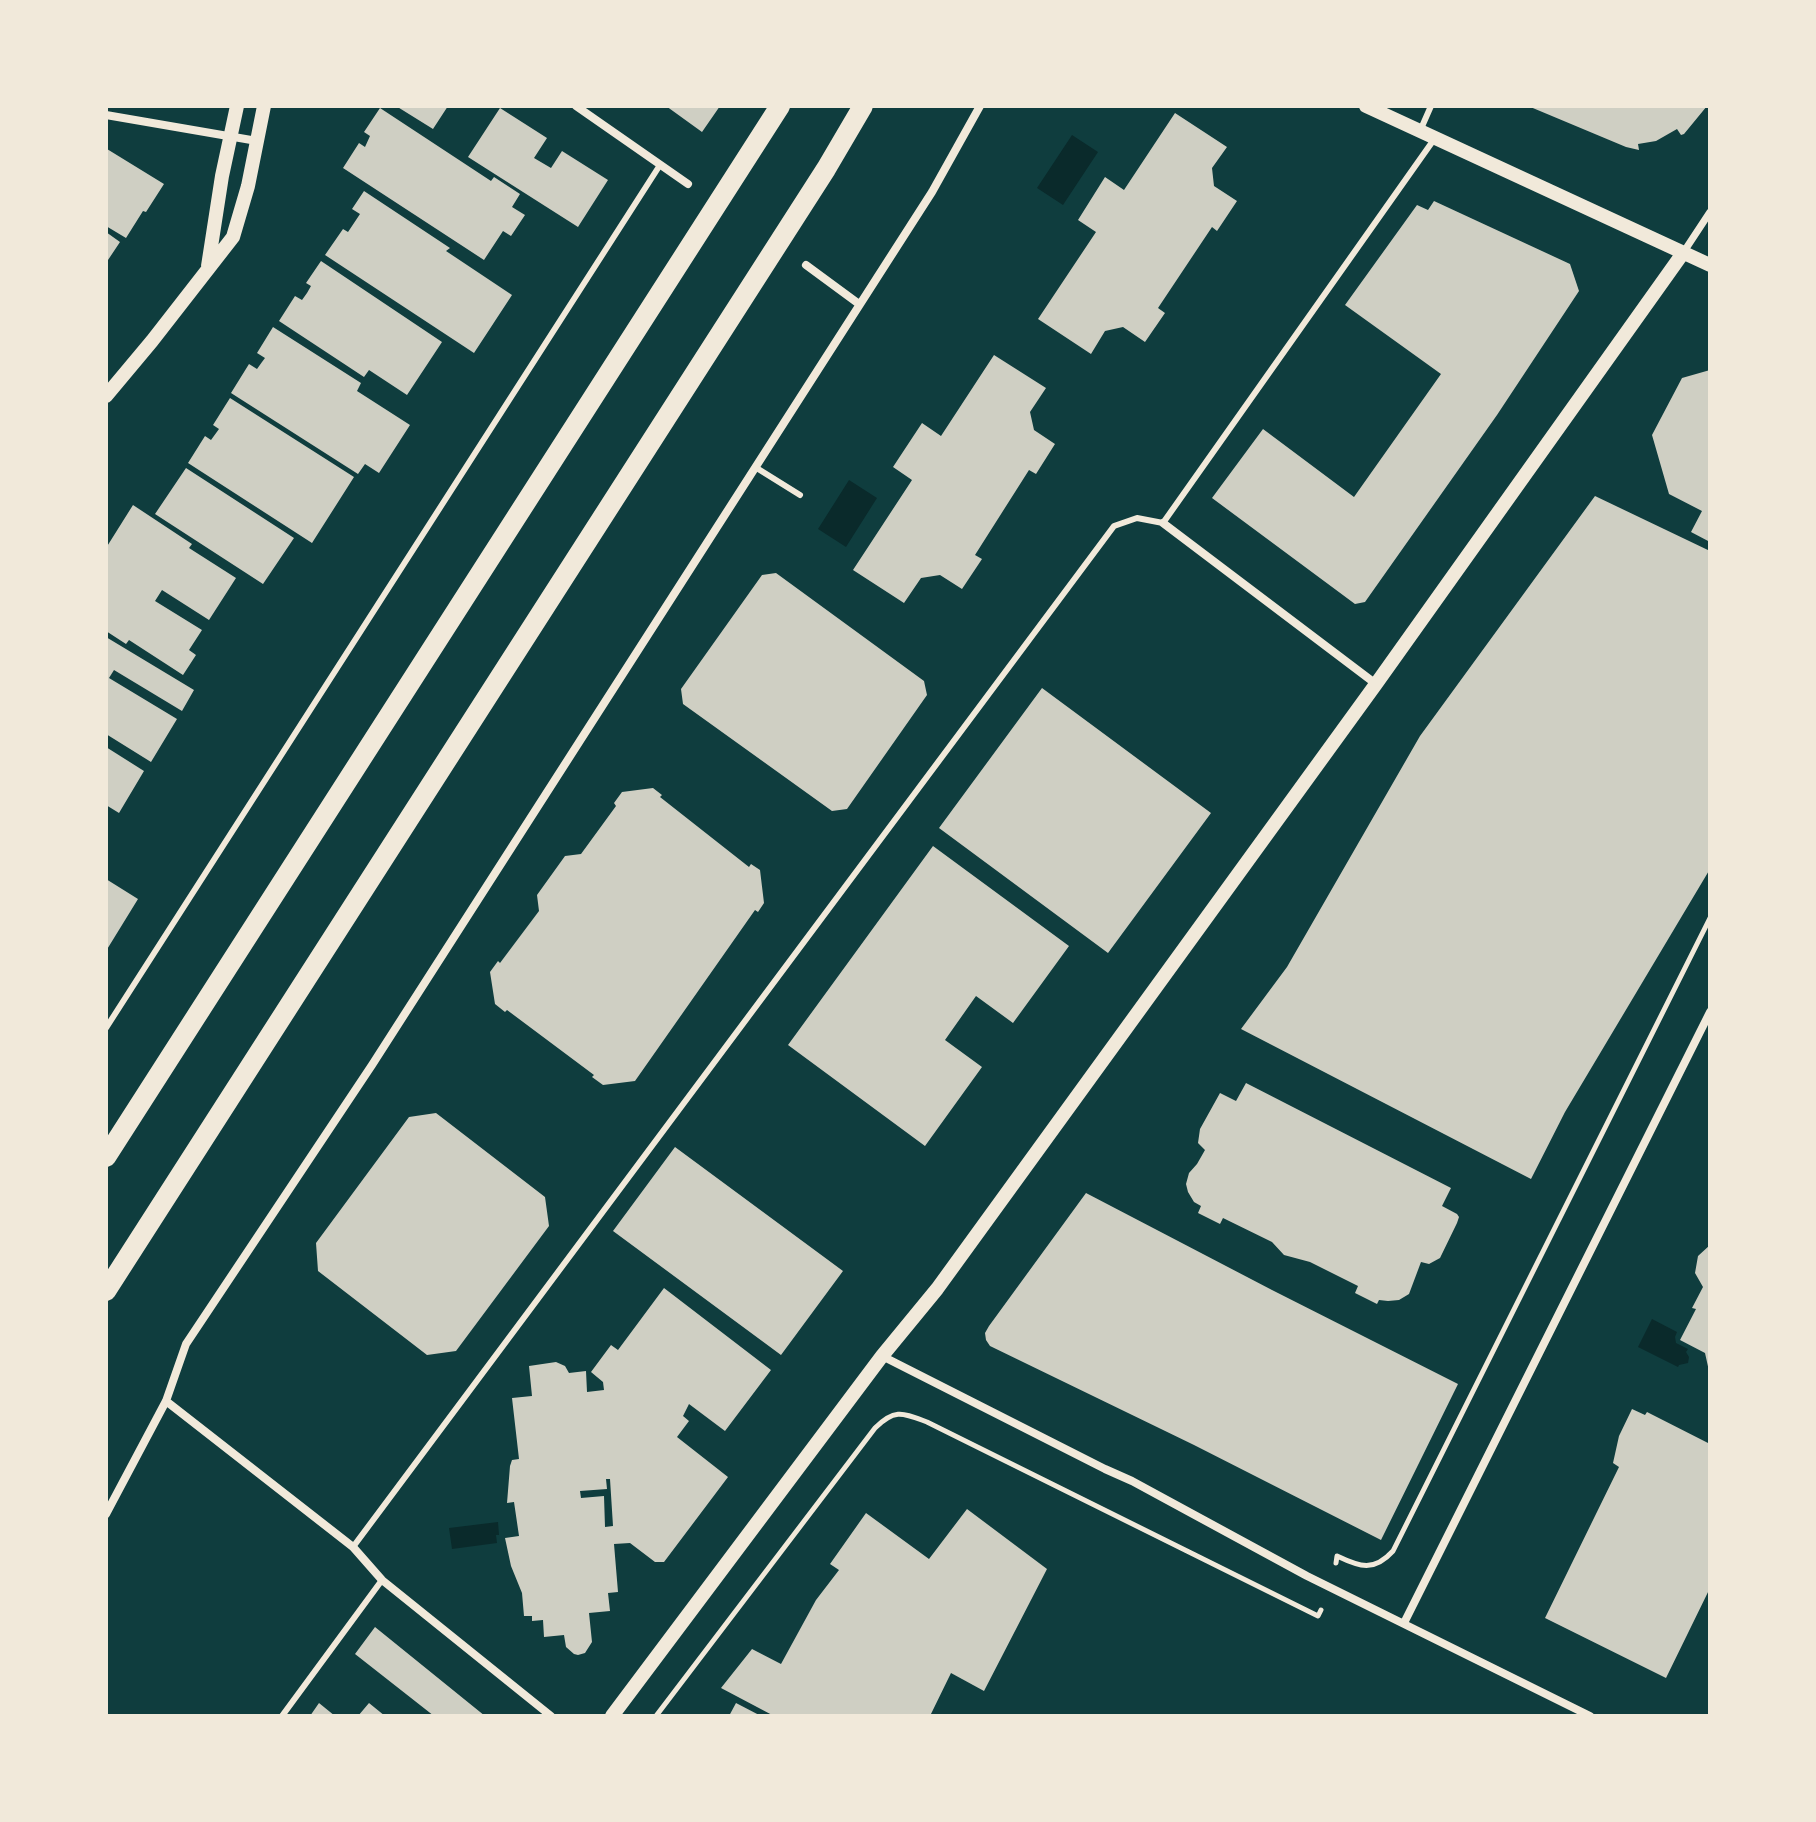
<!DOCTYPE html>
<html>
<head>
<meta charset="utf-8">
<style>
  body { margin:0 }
  #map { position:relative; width:1816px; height:1822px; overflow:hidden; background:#0f3d3e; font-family:Georgia,serif }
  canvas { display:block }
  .frame { position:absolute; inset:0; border:108px solid #f1e9da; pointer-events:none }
</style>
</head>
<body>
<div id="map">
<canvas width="1816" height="1822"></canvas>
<div class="frame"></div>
</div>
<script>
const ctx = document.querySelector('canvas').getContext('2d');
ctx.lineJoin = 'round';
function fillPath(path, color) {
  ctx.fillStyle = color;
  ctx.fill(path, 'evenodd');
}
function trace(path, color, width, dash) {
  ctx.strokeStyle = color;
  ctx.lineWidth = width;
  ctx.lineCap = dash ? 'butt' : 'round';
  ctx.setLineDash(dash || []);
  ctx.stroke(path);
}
fillPath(new Path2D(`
  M1072,135L1098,152L1063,205L1037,188Z
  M849,480L877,498L846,547L818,529Z
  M1652,1319L1677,1332L1675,1337L1676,1343L1688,1349L1686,1352L1689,1357L1688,1363L1679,1365L1678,1367L1638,1347Z
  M498,1522L499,1535H496L497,1543L452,1549L449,1528Z`), '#0a2a2b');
fillPath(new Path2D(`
  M396,106H448L433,129Z
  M666,106H720L702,132Z
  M1528,106H1707L1684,134L1681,135L1677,129L1656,141L1638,144L1639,150L1626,147Z
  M380,108L491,181L494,177L520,194L512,207L525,215L511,236L503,231L484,260L343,168L359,143L365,147L370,136L364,132Z
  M500,108L547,138L534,158L551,168L562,151L608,180L578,227L468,157Z
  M1175,113L1227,147L1212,168L1214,186L1237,201L1217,231L1212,227L1158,308L1165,313L1145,342L1123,327L1105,331L1091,354L1038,319L1096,232L1078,220L1105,177L1124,190Z
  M107,149L164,184L146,212L143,211L126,238L106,226Z
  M364,191L450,248L446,251L512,295L474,353L325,255L343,229L348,232L360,214L352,209Z
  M1434,201L1570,264L1579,291L1497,415L1365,602L1355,604L1212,498L1263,429L1354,497L1441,374L1345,305L1417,205L1428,210Z
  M106,232L120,242L106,263Z
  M321,261L442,342L407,395L369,370L364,377L279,321L295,296L302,300L307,293L311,286L306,283Z
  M273,327L361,383L357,391L410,425L379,473L365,464L358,474L231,393L249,364L257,369L262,362L265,358L257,353Z
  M994,355L1046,388L1030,412L1034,430L1055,444L1036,474L1029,470L975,555L982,559L962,589L940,575L921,578L904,603L853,570L912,480L893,467L922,423L941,436Z
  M1710,370V542L1691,532L1702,511L1669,494L1652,435L1682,378Z
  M230,398L354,477L312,543L188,463L205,436L211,440L219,429L213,425Z
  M186,468L294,538L263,584L155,514Z
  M1595,496L1710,551V869L1565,1112L1531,1179L1241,1029L1287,967L1420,736Z
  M133,505L192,544L189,548L236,578L209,620L162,590L155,601L202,630L189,650L196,655L183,675L129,640L126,644L106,631V548Z
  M776,573L924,681L927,695L847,809L832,811L683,704L681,689L762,575Z
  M106,637L194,690L182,711L114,670L109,678L177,719L151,762L106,734Z
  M1042,688L1211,813L1108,953L939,828Z
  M106,747L144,771L119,813L106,805Z
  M653,788L662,795L660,797L749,867L751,864L760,870L764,903L758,912L755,910L635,1081L603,1085L592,1077L594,1075L507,1010L505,1012L495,1004L490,972L498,961L500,963L539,911L537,895L565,856L581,854L616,806L614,803L622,792Z
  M933,846L1069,946L1013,1023L976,996L945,1040L982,1067L925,1146L788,1045Z
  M106,879L138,899L106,951Z
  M1246,1083L1451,1188L1442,1206L1457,1214L1459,1217L1457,1223L1440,1258L1429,1264L1421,1262L1409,1294L1399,1300L1388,1301L1379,1300L1377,1304L1355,1293L1358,1286L1310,1262L1284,1255L1272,1242L1223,1218L1220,1224L1198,1213L1201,1206L1194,1202L1188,1192L1186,1184L1189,1173L1197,1164L1205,1150L1198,1143L1200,1129L1220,1093L1236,1101Z
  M436,1113L545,1197L549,1226L456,1351L427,1355L318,1271L316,1243L409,1117Z
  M675,1147L843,1271L781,1355L613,1231Z
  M1086,1193L1272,1290L1458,1384L1381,1540L1194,1445L990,1346L986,1340L985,1333L989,1326Z
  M1710,1245V1371H1709L1705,1353L1680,1340L1696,1309L1692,1308L1703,1287L1695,1273L1698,1256Z
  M664,1288L771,1370L725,1431L689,1404L683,1416L689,1421L677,1437L728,1477L664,1562H655L630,1543L614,1544L618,1592L608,1593L610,1611L589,1613L592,1642L585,1653L578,1655L574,1654L566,1647L564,1635L544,1637L543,1620L532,1621V1616H524L522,1593L511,1566L505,1538L519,1536L514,1502L507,1503L510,1466L512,1460L519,1459L512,1398L532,1396L529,1366L556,1362L565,1366L569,1373L586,1371L587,1392L604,1390L603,1382L591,1372L611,1345L618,1350ZM606,1479H610L613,1526L605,1527L604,1496L581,1498L580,1491L607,1489Z
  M1632,1409L1645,1415L1647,1412L1710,1444V1588L1666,1678L1545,1618L1619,1467L1613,1463L1619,1436Z
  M967,1509L1047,1569L984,1691L951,1673L930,1716H774L721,1688L752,1649L781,1664L816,1600L839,1570L830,1564L866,1513L929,1559Z
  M375,1627L485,1716H434L355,1654Z
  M319,1703L335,1716H310Z
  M369,1703L385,1716H358Z
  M736,1703L761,1716H729Z`), '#cfcfc3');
trace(new Path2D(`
  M1336,1563L1337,1556C1360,1567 1374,1572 1393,1551L1710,918
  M656,1716L875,1428C895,1408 903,1413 927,1422L1318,1616L1321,1610`), '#f1e9da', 5);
trace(new Path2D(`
  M1420,131L1431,106
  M755,467L800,495
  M106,1028L660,165
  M353,1547L1114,526L1137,518L1163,523L1435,138
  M282,1716L382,1580`), '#f1e9da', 6);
trace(new Path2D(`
  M1683,253L1710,212`), '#f1e9da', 7);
trace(new Path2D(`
  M576,106L688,184
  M106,115L257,141
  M806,265L859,304
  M1163,523L1376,684
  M882,1356L1105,1469L1132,1481L1307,1576L1590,1716
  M166,1401L353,1547L382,1580L551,1716
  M106,1514L166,1401L186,1344L372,1065L932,192L980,106
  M1404,1623L1710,1012`), '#f1e9da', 8);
trace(new Path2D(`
  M1366,106L1710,265
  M208,266L222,176L237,106
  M106,396L152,341L233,237L248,186L264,106
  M612,1716L882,1356L937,1289L1376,684L1683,253`), '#f1e9da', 14);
trace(new Path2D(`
  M106,1157L780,106
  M106,1291L826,169L863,106`), '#f1e9da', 20);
</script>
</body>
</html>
